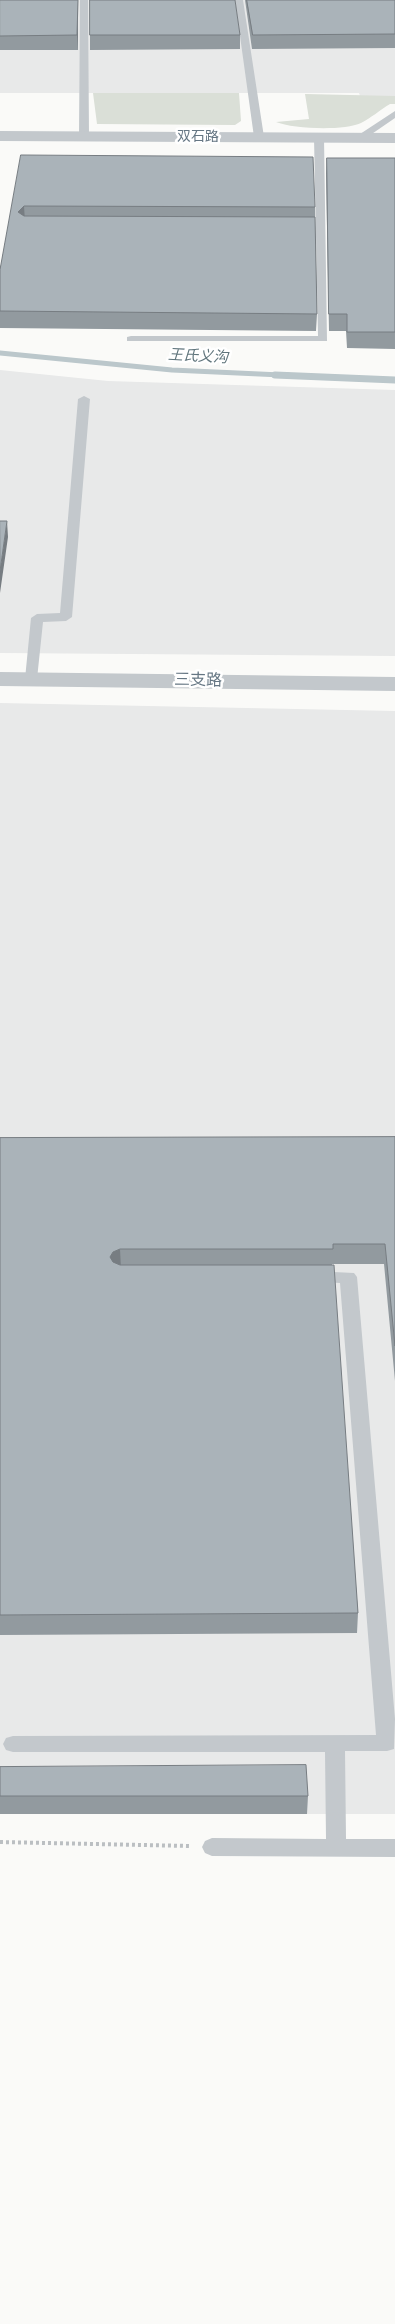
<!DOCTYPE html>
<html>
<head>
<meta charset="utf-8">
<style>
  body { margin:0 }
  canvas { display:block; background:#fafaf8 }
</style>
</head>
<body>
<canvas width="395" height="2324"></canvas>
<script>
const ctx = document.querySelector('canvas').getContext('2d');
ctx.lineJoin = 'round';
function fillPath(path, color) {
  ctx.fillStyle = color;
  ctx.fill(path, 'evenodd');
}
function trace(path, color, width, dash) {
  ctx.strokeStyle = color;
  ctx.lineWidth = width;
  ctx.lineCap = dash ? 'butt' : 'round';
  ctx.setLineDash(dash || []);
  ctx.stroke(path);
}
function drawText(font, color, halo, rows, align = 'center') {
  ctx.font = font + ' Roboto,"Noto Sans SC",sans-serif';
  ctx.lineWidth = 5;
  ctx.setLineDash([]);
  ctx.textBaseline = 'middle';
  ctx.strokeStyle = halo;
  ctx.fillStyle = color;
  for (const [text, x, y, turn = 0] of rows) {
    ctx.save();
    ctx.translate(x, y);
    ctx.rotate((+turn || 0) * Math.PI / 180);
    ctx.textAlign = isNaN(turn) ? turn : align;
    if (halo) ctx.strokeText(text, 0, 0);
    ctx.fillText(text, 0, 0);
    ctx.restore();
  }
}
fillPath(new Path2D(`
  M0,0H395V96H360L359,93H0Z
  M0,370L108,381L395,390V656L0,653Z
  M0,703L395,711V1814H0Z`), '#e8e9e9');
fillPath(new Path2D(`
  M93,93H239L241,121L235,125L97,124Z
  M305,94L395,96V104H390C380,110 371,118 361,123C344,131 293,129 276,122L309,119Z`), '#dadfd7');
trace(new Path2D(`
  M0,353L172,370L303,376`), '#bbc7cb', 5);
trace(new Path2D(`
  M275,375L395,380`), '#bbc7cb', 7);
trace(new Path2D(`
  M0,1842L189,1846`), '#bbbfc2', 4, [3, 3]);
fillPath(new Path2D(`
  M80,0H88L89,136L84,139L79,136Z
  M235,0H243L264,137L259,140L254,137Z
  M395,111V118L363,140H357V136Z
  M319,134L324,137L327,341H127V337L131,336H318L314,137Z
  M84,396L90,399L72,617L66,621L43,622L37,679L31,683L25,679L31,618L37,614L60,613L78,399Z
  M313,1271L354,1273L357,1277L395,1719L394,1749L387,1751H345L346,1839H395V1857L212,1856L205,1853L202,1847L205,1841L212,1838L326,1839L325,1752H13L6,1750L3,1744L6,1738L13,1736L376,1735L340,1283L307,1281L304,1277L307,1273Z`), '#c3c8cc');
fillPath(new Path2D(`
  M0,672L395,677V691L0,686Z`), '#c3c8cc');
fillPath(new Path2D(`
  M0,131L395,133V143L0,141Z`), '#c3c8cc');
fillPath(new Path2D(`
  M0,0H78V50H0Z
  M90,0L240,35V49L90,50Z
  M245,0H395V48L252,49Z
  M21,155L315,207L317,314L316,331L0,328V270Z
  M327,158H395V349L347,348L346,331H329L326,173Z
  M395,1137V1381L384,1264H332L358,1613L357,1633L0,1635V1138Z
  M0,1767L308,1796L307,1814H0Z`), '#929a9f');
fillPath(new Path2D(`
  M78,0V50L77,35Z
  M24,206L25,222L18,212Z
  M7,521L8,537L0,593V571Z
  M120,1249L121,1269L110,1277V1257L113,1252Z`), '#777d82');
const building = new Path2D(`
  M0,0H78L77,35L0,36Z
  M90,0H235L240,35H90Z
  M247,0H395V34L253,35Z
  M21,155L313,157L315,207L24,206L18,212L24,216L315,217L317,314L0,311V270Z
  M327,158H395V332H347V314H329Z
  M0,521H7L0,571Z
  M395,1137V1346L385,1244H333V1249H120L113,1252L110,1257L113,1262L120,1265H334L358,1613L0,1615V1138Z
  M306,1765L308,1796H0V1767Z`);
fillPath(building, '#aab3b9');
trace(building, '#777d82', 1);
drawText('14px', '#657683', '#fff', [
  ["双石路",198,137]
]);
drawText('italic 15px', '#60757c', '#fff', [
  ["王氏义沟",198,357,3]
]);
drawText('16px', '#657683', '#fff', [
  ["三支路",198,681,1]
]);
</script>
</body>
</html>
